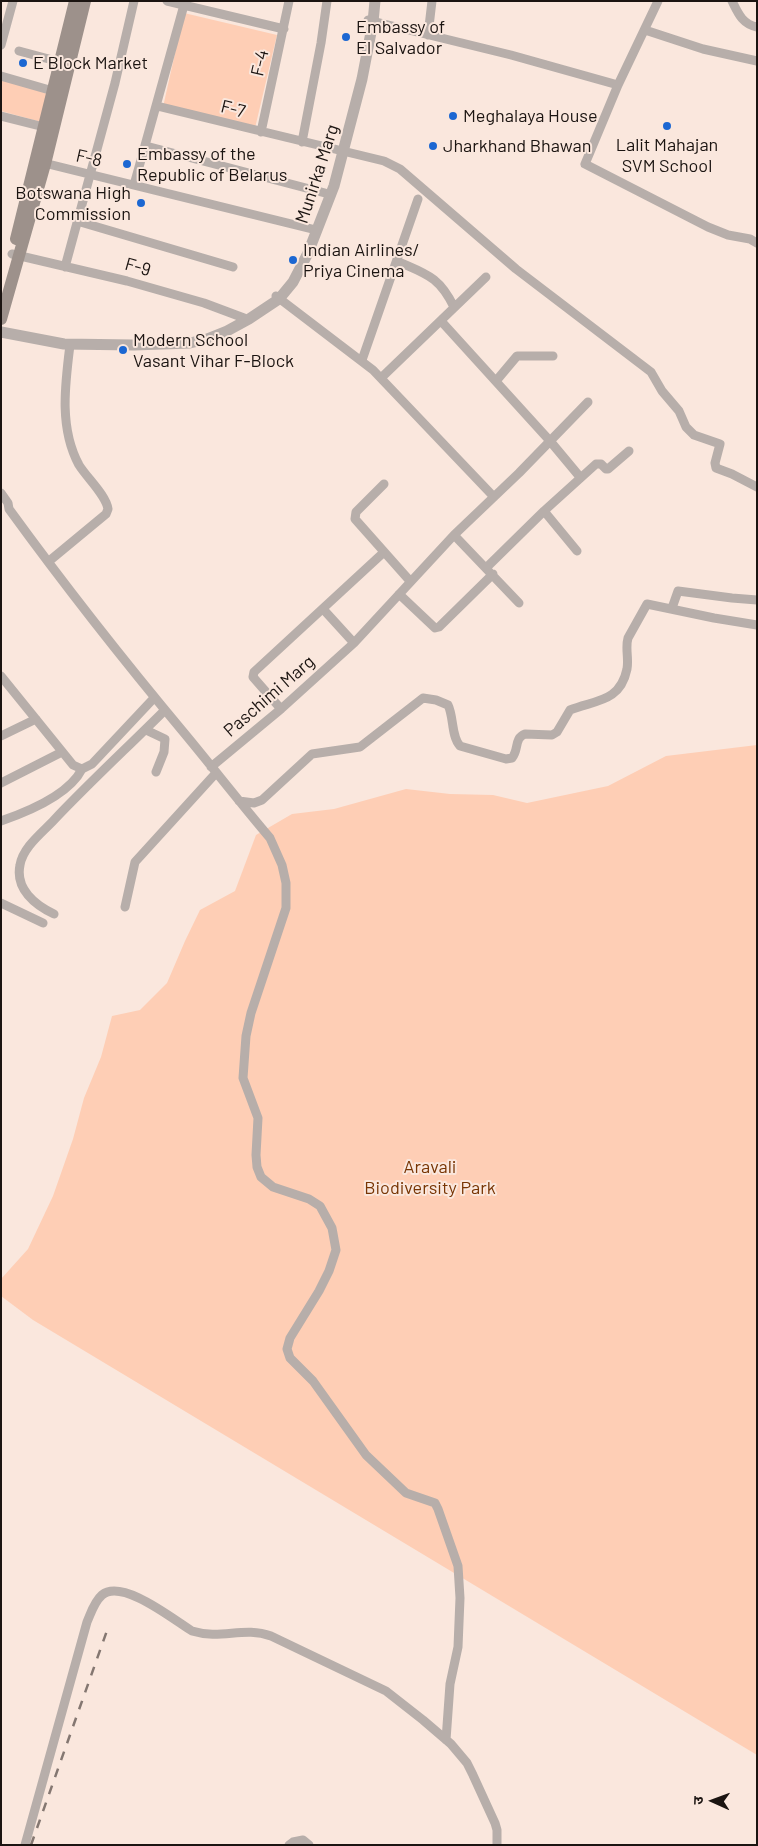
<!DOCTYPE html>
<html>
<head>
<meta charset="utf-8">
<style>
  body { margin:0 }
  #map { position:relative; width:758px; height:1846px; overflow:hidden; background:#fae7dd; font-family:Barlow,"Noto Sans Devanagari",sans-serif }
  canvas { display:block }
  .frame { position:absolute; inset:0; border:2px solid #1b1411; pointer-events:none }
  .north { position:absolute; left:688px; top:1776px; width:50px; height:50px; -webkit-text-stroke:4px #fae7dd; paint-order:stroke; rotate:272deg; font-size:14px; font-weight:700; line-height:20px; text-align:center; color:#1b1411 }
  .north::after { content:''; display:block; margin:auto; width:18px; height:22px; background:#1b1411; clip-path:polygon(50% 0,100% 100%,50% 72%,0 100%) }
</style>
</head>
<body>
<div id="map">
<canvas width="758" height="1846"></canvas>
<div class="frame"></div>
<div class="north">उ</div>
</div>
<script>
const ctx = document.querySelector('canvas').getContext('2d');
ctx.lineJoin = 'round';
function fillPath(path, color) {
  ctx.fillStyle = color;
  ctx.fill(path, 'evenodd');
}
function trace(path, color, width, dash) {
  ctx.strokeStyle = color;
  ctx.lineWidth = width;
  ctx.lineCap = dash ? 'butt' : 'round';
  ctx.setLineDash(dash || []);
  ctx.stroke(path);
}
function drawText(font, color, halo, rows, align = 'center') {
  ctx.font = font + ' Barlow,sans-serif';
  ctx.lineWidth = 4;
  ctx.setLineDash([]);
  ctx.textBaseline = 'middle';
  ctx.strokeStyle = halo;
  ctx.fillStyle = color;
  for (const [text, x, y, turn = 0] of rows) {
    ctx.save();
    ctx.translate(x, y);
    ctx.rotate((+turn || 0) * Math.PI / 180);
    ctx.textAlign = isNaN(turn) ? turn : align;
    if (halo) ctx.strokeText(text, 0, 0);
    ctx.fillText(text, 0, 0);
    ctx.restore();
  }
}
fillPath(new Path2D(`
  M184,13L277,35L255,128L163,107Z
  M1,78L49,92L41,122L1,111Z
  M757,745V1755L33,1320L1,1296V1279L28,1249L53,1196L73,1139L84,1098L101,1057L112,1016L140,1010L167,983L185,941L200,910L235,891L256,835L292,814L334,809L406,789L450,794L493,795L527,803L608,786L666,756Z`), '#feceb5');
trace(new Path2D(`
  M167,1L284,29
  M658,1L618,85L585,164L708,227L728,235L750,239L757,243
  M732,1C738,13 742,24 757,27
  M368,20L511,55L618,85
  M645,30L703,49L757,61
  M428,35L432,1
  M1,45L13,1
  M19,51L60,62
  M1,76L53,91
  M157,106L384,161L400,169L516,269L651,372L662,391L679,411L686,427L694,435L720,444L715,463L716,468L732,474L757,487
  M1,116L44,127
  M261,132L289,1
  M302,142L321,43L327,1
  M146,146L325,193
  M40,162L312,229
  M134,185L184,5
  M77,221L233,267
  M12,254L127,281L204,303L244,318
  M397,261C426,274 439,276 454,307
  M65,267L115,83L134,1
  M276,296L373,370L494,497
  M441,321L550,441L580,477
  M362,360L418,199
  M381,378L486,277
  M496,381L517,356H553
  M384,484L356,512L355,519L410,581
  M1,493L8,503L9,509C65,586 124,661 185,734C214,769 241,804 270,838L282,865L286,883V908L251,1013L246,1036L243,1078L258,1118L256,1155L257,1167L261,1177L273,1187L309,1199L320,1206L332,1228L336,1250L329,1271L319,1291L290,1338L287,1349L290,1358L313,1381L366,1455L406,1493L435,1503L438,1509L458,1566L460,1598L458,1647L450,1684L446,1740
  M544,511L577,551
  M454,535L519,603
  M48,562L106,514L108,509C106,495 87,478 79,465C59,428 65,385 70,345
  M487,567L544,511L596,464H601L606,469H608L629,451
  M399,594L435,628L439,627L493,574
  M672,608L678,591L732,598L757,600
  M323,609L354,643
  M1,676L73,765L82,769L92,764L154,698
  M281,709L253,677L254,672L383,553
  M146,730L165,739L164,752L156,772
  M1,736L36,719
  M211,767L281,709L354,643L454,535L519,473L588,402
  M1,783L62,752
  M239,801L254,803L262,800L312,754L360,747L423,698L436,700L448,705C454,717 451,736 460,746L506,759L512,758C519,750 514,738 525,734L552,735L557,732L570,710C594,700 620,703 627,669C629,658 625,648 628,638L647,604L714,618L757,625
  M1,821C27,812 69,795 82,769
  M1,903L43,923
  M125,907L135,862L216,773
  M54,914C35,905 15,889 20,865C23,847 42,833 54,820C90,782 128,747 165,710
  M25,1845L87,1622C91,1613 94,1602 102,1595C122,1578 174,1620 192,1631C221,1640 244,1626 271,1636L386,1691L423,1720L451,1744L467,1763L473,1775L495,1823L497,1830V1845
  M289,1845L293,1842L303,1840L309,1845`), '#b7aeaa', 9);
trace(new Path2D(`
  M1,332L64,344L134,345L190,343L207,339L227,331L249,319L279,299L293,282L308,253L334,186L362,79L373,22L375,1`), '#b7aeaa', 11);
trace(new Path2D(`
  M16,239L75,1
  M1,319L45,164L85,1`), '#9d918b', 12);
trace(new Path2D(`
  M31,1845L109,1625`), '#847771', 2.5, [9, 9]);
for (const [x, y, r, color] of [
  [346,37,5,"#1c67d2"],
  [23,63,5,"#1c67d2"],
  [453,116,5,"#1c67d2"],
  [667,126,5,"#1c67d2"],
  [433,146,5,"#1c67d2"],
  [127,164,5,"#1c67d2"],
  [141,203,5,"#1c67d2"],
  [293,260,5,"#1c67d2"],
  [123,350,5,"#1c67d2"]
]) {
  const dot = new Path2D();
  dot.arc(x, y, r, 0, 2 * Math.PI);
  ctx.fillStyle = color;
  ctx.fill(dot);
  trace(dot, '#fae7dd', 2);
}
drawText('18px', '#1b1411', '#fae7dd', [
  ["Embassy of",356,27],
  ["El Salvador",356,48],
  ["E Block Market",33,63],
  ["Meghalaya House",463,116],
  ["Lalit Mahajan",667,145,"center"],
  ["SVM School",667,166,"center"],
  ["Jharkhand Bhawan",443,146],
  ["Embassy of the",137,154],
  ["Republic of Belarus",137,175],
  ["Botswana High",131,193,"right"],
  ["Commission",131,214,"right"],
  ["Indian Airlines/",303,250],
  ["Priya Cinema",303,271],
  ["Modern School",133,340],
  ["Vasant Vihar F-Block",133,361]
], 'left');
drawText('18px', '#1b1411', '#fae7dd', [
  ["F-4",260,63,-77],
  ["F-7",233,109,14],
  ["F-8",89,158,13],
  ["Munirka Marg",317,174,-72],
  ["F-9",138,267,16],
  ["Paschimi Marg",269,696,-41]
]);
drawText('18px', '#783504', '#fae7dd', [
  ["Aravali",430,1167],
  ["Biodiversity Park",430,1188]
]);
</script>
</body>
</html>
